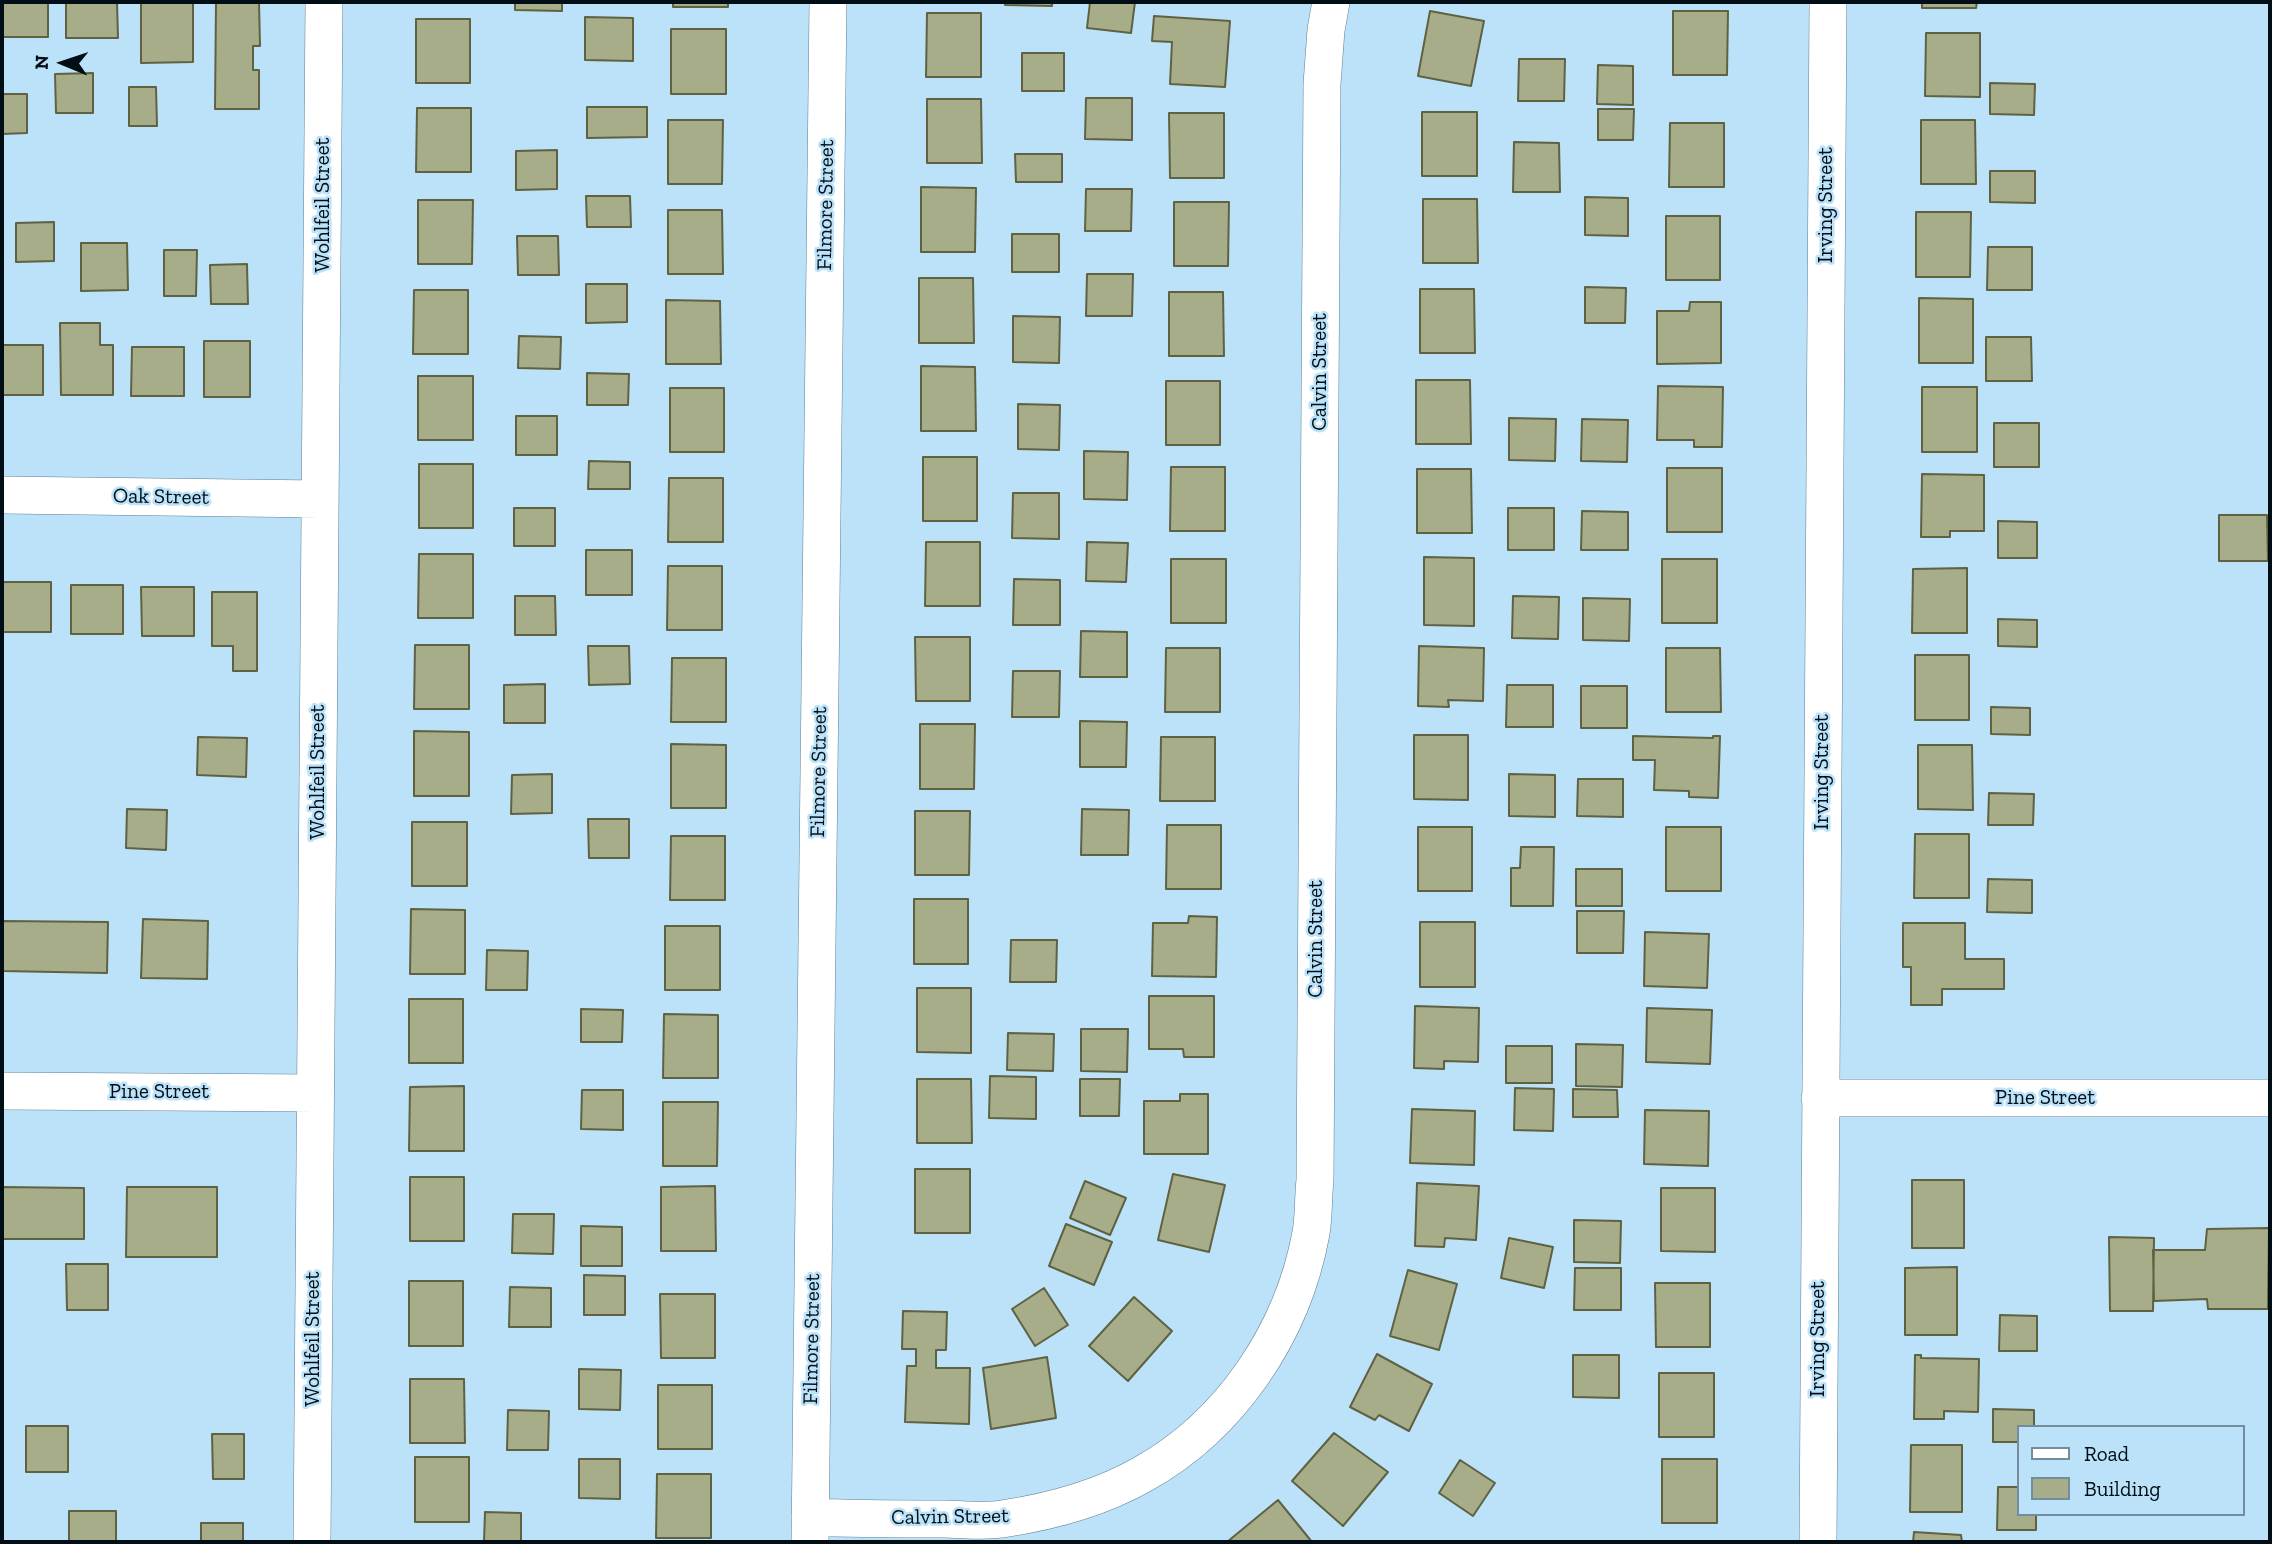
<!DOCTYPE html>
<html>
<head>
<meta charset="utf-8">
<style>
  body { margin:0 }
  #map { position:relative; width:2272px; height:1544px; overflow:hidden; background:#bce2f9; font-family:"Zilla Slab",serif }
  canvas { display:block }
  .frame { position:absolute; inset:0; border:4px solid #020e15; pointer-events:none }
  .legend { position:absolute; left:2017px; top:1425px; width:228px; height:91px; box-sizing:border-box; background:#bce2f9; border:2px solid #728d9e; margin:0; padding:9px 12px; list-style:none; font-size:21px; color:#020e15 }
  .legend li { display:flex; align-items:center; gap:14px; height:35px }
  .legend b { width:35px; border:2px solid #728d9e }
  .north { position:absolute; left:28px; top:28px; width:70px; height:70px; -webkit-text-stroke:5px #bce2f9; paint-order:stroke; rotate:272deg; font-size:19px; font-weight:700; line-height:28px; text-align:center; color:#020e15 }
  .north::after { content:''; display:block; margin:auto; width:24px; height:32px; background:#020e15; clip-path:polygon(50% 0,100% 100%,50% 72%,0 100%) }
</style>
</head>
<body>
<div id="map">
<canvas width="2272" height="1544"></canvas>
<div class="frame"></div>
<ul class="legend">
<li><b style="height:9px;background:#fff"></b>Road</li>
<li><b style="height:19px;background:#a8ad89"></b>Building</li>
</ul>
<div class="north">N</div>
</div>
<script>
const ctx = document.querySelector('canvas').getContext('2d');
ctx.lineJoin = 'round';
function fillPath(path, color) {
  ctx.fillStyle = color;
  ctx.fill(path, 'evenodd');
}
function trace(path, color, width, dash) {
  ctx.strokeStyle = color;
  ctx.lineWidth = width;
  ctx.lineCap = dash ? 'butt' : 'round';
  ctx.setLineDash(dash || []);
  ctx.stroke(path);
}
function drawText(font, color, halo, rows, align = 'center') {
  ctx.font = font + ' "Zilla Slab",serif';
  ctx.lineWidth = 5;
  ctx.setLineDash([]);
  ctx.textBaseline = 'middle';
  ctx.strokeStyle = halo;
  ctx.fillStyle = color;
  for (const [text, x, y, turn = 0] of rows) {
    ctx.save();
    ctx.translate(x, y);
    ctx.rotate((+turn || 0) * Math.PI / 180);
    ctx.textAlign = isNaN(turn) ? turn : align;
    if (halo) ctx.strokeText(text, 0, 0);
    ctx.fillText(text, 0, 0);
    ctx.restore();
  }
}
const building = new Path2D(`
  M2,2H48V37H2Z
  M66,2H117L118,38H66Z
  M141,2H193V62L141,63Z
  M216,2H259L260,46H253V70H259V109H215Z
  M515,2H562V11L515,10Z
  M673,2H728V7H673Z
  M1006,2H1052V6L1005,5Z
  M1090,2H1135L1131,33L1087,28Z
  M1922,2H1977L1976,8H1922Z
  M1430,11L1484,21L1471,86L1418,76Z
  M1673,11H1728L1727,75H1673Z
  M927,13H981V77H926Z
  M1154,16L1230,21L1225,87L1170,84L1172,42L1152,41Z
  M585,17L633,18V61L585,60Z
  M416,19H470V83H416Z
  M671,29H726V94H671Z
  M1926,33H1980V97L1925,96Z
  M1022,53H1064V91H1022Z
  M1519,59H1565L1564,101H1518Z
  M1598,65L1633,66V105L1597,104Z
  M93,73V113H56L55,74Z
  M1990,83L2035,84L2034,115L1990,114Z
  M129,87H156L157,126H129Z
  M2,94H27V133L2,134Z
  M1086,98H1132V140L1085,139Z
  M927,99H981L982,163H927Z
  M587,107H647V137L587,138Z
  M417,108H471V172H416Z
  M1598,109H1634L1633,140H1598Z
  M1422,112H1477V176H1422Z
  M1169,113H1224V178H1170Z
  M668,120H723L722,184H668Z
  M1921,120H1975L1976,184H1921Z
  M1670,123H1724V187H1669Z
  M1514,142L1559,143L1560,192H1513Z
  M557,150V189L516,190V151Z
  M1015,154H1062V182H1016Z
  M1990,171H2035V203L1990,202Z
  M921,187L976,188L975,252H921Z
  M1086,189H1132L1131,231H1085Z
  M586,196H630L631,227H587Z
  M1585,197L1628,198V236L1585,235Z
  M1423,199H1477L1478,263H1423Z
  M418,200H473L472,264H418Z
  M1174,202H1229L1228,266H1174Z
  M668,210H722L723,274H668Z
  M1916,212H1971L1970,277H1916Z
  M1666,216H1720V280H1666Z
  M54,222V261L16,262V223Z
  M1012,234H1059V272H1012Z
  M517,236H558L559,275H518Z
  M81,243H127L128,290L81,291Z
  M1988,247H2032V290H1987Z
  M164,250H197L196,296H164Z
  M247,264L248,304H211L210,265Z
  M1087,274H1133L1132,316H1086Z
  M919,278H973L974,343H919Z
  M586,284H627V322L586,323Z
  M1585,287L1626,288L1625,323H1585Z
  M1420,289H1474L1475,353H1420Z
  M414,290H468V354H413Z
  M1169,292H1223L1224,356H1169Z
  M1919,298L1973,299V363H1919Z
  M666,300L720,301L721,364H666Z
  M1690,302H1721V363L1657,364V311H1689Z
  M1013,316L1060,317L1059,363L1013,362Z
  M60,323H100V345H113V395H61Z
  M519,336L561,337L560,369L518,368Z
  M1986,337H2031L2032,381H1986Z
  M204,341H250V397H204Z
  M2,345H43V395H2Z
  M132,347H184V396H131Z
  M921,366L975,367L976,431H921Z
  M587,373L629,374L628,405H587Z
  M418,376H473V440H418Z
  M1416,380H1470L1471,444H1416Z
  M1166,381H1220V445H1166Z
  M1658,386L1723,387L1722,447H1694V440H1657Z
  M1922,387H1977V452H1922Z
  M670,388H724V452H670Z
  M1018,404L1060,405L1059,450L1018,449Z
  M516,416H557V455H516Z
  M1509,418L1556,419L1555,461L1509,460Z
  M1582,419L1628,420L1627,462L1581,461Z
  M1994,423H2039V467H1994Z
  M1084,451L1128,452L1127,500L1084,499Z
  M923,457H977V521H923Z
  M589,461L630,462V489H588Z
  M419,464H473V528H419Z
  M1171,467H1225V531H1170Z
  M1667,468H1722V532H1667Z
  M1417,469H1471L1472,533H1417Z
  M1922,474L1984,475V531H1950V537H1921Z
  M669,478H723V542H668Z
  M1013,493H1059V539L1012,538Z
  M514,508H555V546H514Z
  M1508,508H1554V550H1508Z
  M1582,511L1628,512V550H1581Z
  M2219,515H2267L2268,561H2219Z
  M1998,521L2037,522V558H1998Z
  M926,542H980V606H925Z
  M1087,542L1128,543L1126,582L1086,581Z
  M586,550H632V595H586Z
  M419,554H473V618H418Z
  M1424,557L1474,558V626L1424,625Z
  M1171,559H1226V623H1171Z
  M1662,559H1717V623H1662Z
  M668,566H722V630H667Z
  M1967,568V633H1912L1913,569Z
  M1014,579L1060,580V625H1013Z
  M2,582H51V632H2Z
  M71,585H123V634H71Z
  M141,587H194V636H142Z
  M212,592H257V671H233V646H212Z
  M515,596H555L556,635H515Z
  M1513,596L1559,597L1558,639L1512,638Z
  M1583,598L1630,599L1629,641L1583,640Z
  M1998,619L2037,620V647L1998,646Z
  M1081,631L1127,632V677H1080Z
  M915,637H970V701H916Z
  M415,645H469V709H414Z
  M588,646H629L630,684L589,685Z
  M1419,646L1484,648L1483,701L1448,700L1449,707L1418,706Z
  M1166,648H1220V712H1165Z
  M1666,648H1720L1721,712H1666Z
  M1915,655H1969V720H1915Z
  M672,658H726V722H671Z
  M1013,671H1060L1059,717H1012Z
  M545,684V723H504V685Z
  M1507,685H1553V727H1506Z
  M1581,686H1627V728H1581Z
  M1991,707L2030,708V735L1991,734Z
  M1080,721L1127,722L1126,767H1080Z
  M920,724H975L974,789H920Z
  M414,731L469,732V796H414Z
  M1414,735H1468V800L1414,799Z
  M1633,736L1713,738V736H1720L1718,798L1689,797V791L1654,790L1655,760H1633Z
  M198,737L247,738L246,777L197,775Z
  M1161,737H1215V801H1160Z
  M671,744L726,745V808H671Z
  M1918,745H1972L1973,810L1918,809Z
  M552,774V813L511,814L512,775Z
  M1509,774L1555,775V817L1509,816Z
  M1578,779H1623V817L1577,816Z
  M1989,793L2034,794L2033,825H1988Z
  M127,809L167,810L166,850L126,848Z
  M1082,809L1129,810L1128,855H1081Z
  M915,811H970L969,875H915Z
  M588,819H629V858H589Z
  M412,822H467V886H412Z
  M1167,825H1221V889H1166Z
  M1418,827H1472V891H1418Z
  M1666,827H1721V891H1666Z
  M1915,834H1969V898H1914Z
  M671,836H725V900H670Z
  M1521,847H1554L1553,906H1511V868H1520Z
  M1576,869H1622V906H1576Z
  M1988,879L2032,880V913L1987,912Z
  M914,899H968V964H914Z
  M411,909L465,910V974H410Z
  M1577,911H1624L1623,953H1577Z
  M1189,916L1217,917L1216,977L1152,976L1153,923H1188Z
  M143,919L208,921L207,979L141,978Z
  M2,921L108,922L107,973L2,971Z
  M1420,922H1475V987H1420Z
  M1903,923H1965V959H2004V989H1942V1005H1911V967H1903Z
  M665,926H720V990H665Z
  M1645,932L1709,934L1707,988L1644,986Z
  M1011,940H1057L1056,982H1010Z
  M487,950L528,951L527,990H486Z
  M917,988H971V1053L917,1052Z
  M1149,996H1214V1057H1184L1183,1049H1149Z
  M409,999H463V1063H409Z
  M1415,1006L1479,1008L1478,1062L1444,1061V1069L1414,1068Z
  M1647,1008L1712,1010L1710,1064L1646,1062Z
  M581,1009L623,1010L622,1042H581Z
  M664,1014L718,1015V1078H663Z
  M1081,1029H1128L1127,1072L1081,1071Z
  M1008,1033L1054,1034L1053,1071L1007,1070Z
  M1576,1044L1623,1045L1622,1087L1576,1086Z
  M1506,1046H1552V1083H1506Z
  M990,1076L1036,1077V1119L989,1118Z
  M917,1079H971L972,1143H917Z
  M1080,1079H1120L1119,1116H1080Z
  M464,1086V1151H409L410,1087Z
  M1515,1088L1554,1089L1553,1131L1514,1130Z
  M1573,1089L1617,1090L1618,1117H1573Z
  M582,1090H623V1130L581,1129Z
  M1180,1094H1208V1154H1144V1101H1180Z
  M663,1102H718L717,1166H663Z
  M1412,1109L1475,1111L1474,1165L1410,1163Z
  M1645,1110L1709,1111L1708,1166L1644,1164Z
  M915,1169H970V1233H915Z
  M1173,1174L1225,1185L1209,1252L1158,1240Z
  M410,1177H464V1241H410Z
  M1912,1180H1964V1248H1912Z
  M1085,1181L1126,1198L1110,1235L1070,1218Z
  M1417,1183L1479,1186L1476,1240L1445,1238L1444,1247L1415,1246Z
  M715,1186L716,1251H661V1187Z
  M2,1187L84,1188V1239H2Z
  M127,1187H217V1257H126Z
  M1661,1188H1715V1252L1661,1251Z
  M513,1214H554L553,1254L512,1253Z
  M1574,1220L1621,1221L1620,1263L1574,1262Z
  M1066,1224L1112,1242L1094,1285L1049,1266Z
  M581,1226L622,1227V1266H581Z
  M2269,1228L2268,1309H2208L2207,1299L2154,1301L2153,1250H2205L2207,1229Z
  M2109,1237L2154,1238L2153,1311H2110Z
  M1509,1238L1553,1247L1544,1288L1501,1278Z
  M66,1264H108V1310H67Z
  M1957,1267V1335H1905V1268Z
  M1575,1268H1621V1310H1574Z
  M1408,1270L1457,1284L1439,1350L1390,1336Z
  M584,1275L625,1276V1315H584Z
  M409,1281H463V1346H409Z
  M1655,1283H1710V1347H1656Z
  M510,1287L551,1288V1327H509Z
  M1044,1288L1068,1325L1035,1346L1012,1309Z
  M660,1294H715V1358H661Z
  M1134,1297L1172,1331L1128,1381L1089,1346Z
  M903,1311L947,1312L946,1350H936V1368H970L969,1424L905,1422L907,1366H916V1349H902Z
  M2000,1315L2037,1316V1351H1999Z
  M1377,1354L1432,1384L1409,1431L1379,1415L1375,1420L1350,1407Z
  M1573,1355H1619V1398L1573,1397Z
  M1915,1355H1921V1358L1979,1359L1978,1412L1944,1411V1419H1914Z
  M1047,1357L1056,1418L991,1429L983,1368Z
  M579,1369L621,1370L620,1410L579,1409Z
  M1659,1373H1714V1437H1659Z
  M410,1379H464L465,1443H410Z
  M658,1385H712V1449H658Z
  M1993,1409L2034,1410V1427H2018V1442H1993Z
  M508,1410L549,1411L548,1450H507Z
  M26,1426H68V1472H26Z
  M1334,1433L1388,1472L1343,1526L1292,1481Z
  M212,1434H244V1479H213Z
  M1911,1445H1962V1512H1910Z
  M415,1457H469V1522H415Z
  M579,1459H620V1499L579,1498Z
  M1662,1459H1717V1523H1662Z
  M1460,1460L1495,1483L1473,1516L1439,1493Z
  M657,1474H711V1538H656Z
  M1998,1487H2018V1514H2036V1530H1997Z
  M1278,1500L1312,1542H1227Z
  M69,1511H116V1542H69Z
  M485,1512L521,1513V1541H484Z
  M201,1523H243V1542H201Z
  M1914,1532L1961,1535L1962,1542H1913Z`);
fillPath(building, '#a8ad89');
trace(building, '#5e6241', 2);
const street = new Path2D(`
  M2,495L320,499
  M2,1091L315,1093
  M1820,1098H2270
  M810,1517C855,1519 899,1519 943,1519C962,1519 983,1522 1002,1519C1049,1512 1101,1498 1143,1474C1231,1425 1293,1332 1311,1233C1314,1216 1313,1198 1315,1180L1322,84L1326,30L1331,2
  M810,1541L828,2
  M312,1542L324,2
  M1818,1542L1828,2`);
trace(street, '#5c7f93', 38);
trace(street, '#fff', 37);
drawText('21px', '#020e15', '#bce2f9', [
  ["Wohlfeil Street",323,205,-90],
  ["Filmore Street",826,205,-89],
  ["Irving Street",1826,205,-90],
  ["Calvin Street",1320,372,-90],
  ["Oak Street",161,497,1],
  ["Wohlfeil Street",318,772,-90],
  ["Filmore Street",819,772,-89],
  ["Irving Street",1822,772,-90],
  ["Calvin Street",1316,939,-90],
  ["Pine Street",159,1092],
  ["Pine Street",2045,1098],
  ["Wohlfeil Street",313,1339,-90],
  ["Filmore Street",812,1339,-89],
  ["Irving Street",1818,1339,-90],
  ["Calvin Street",950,1517,-1]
]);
</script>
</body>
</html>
